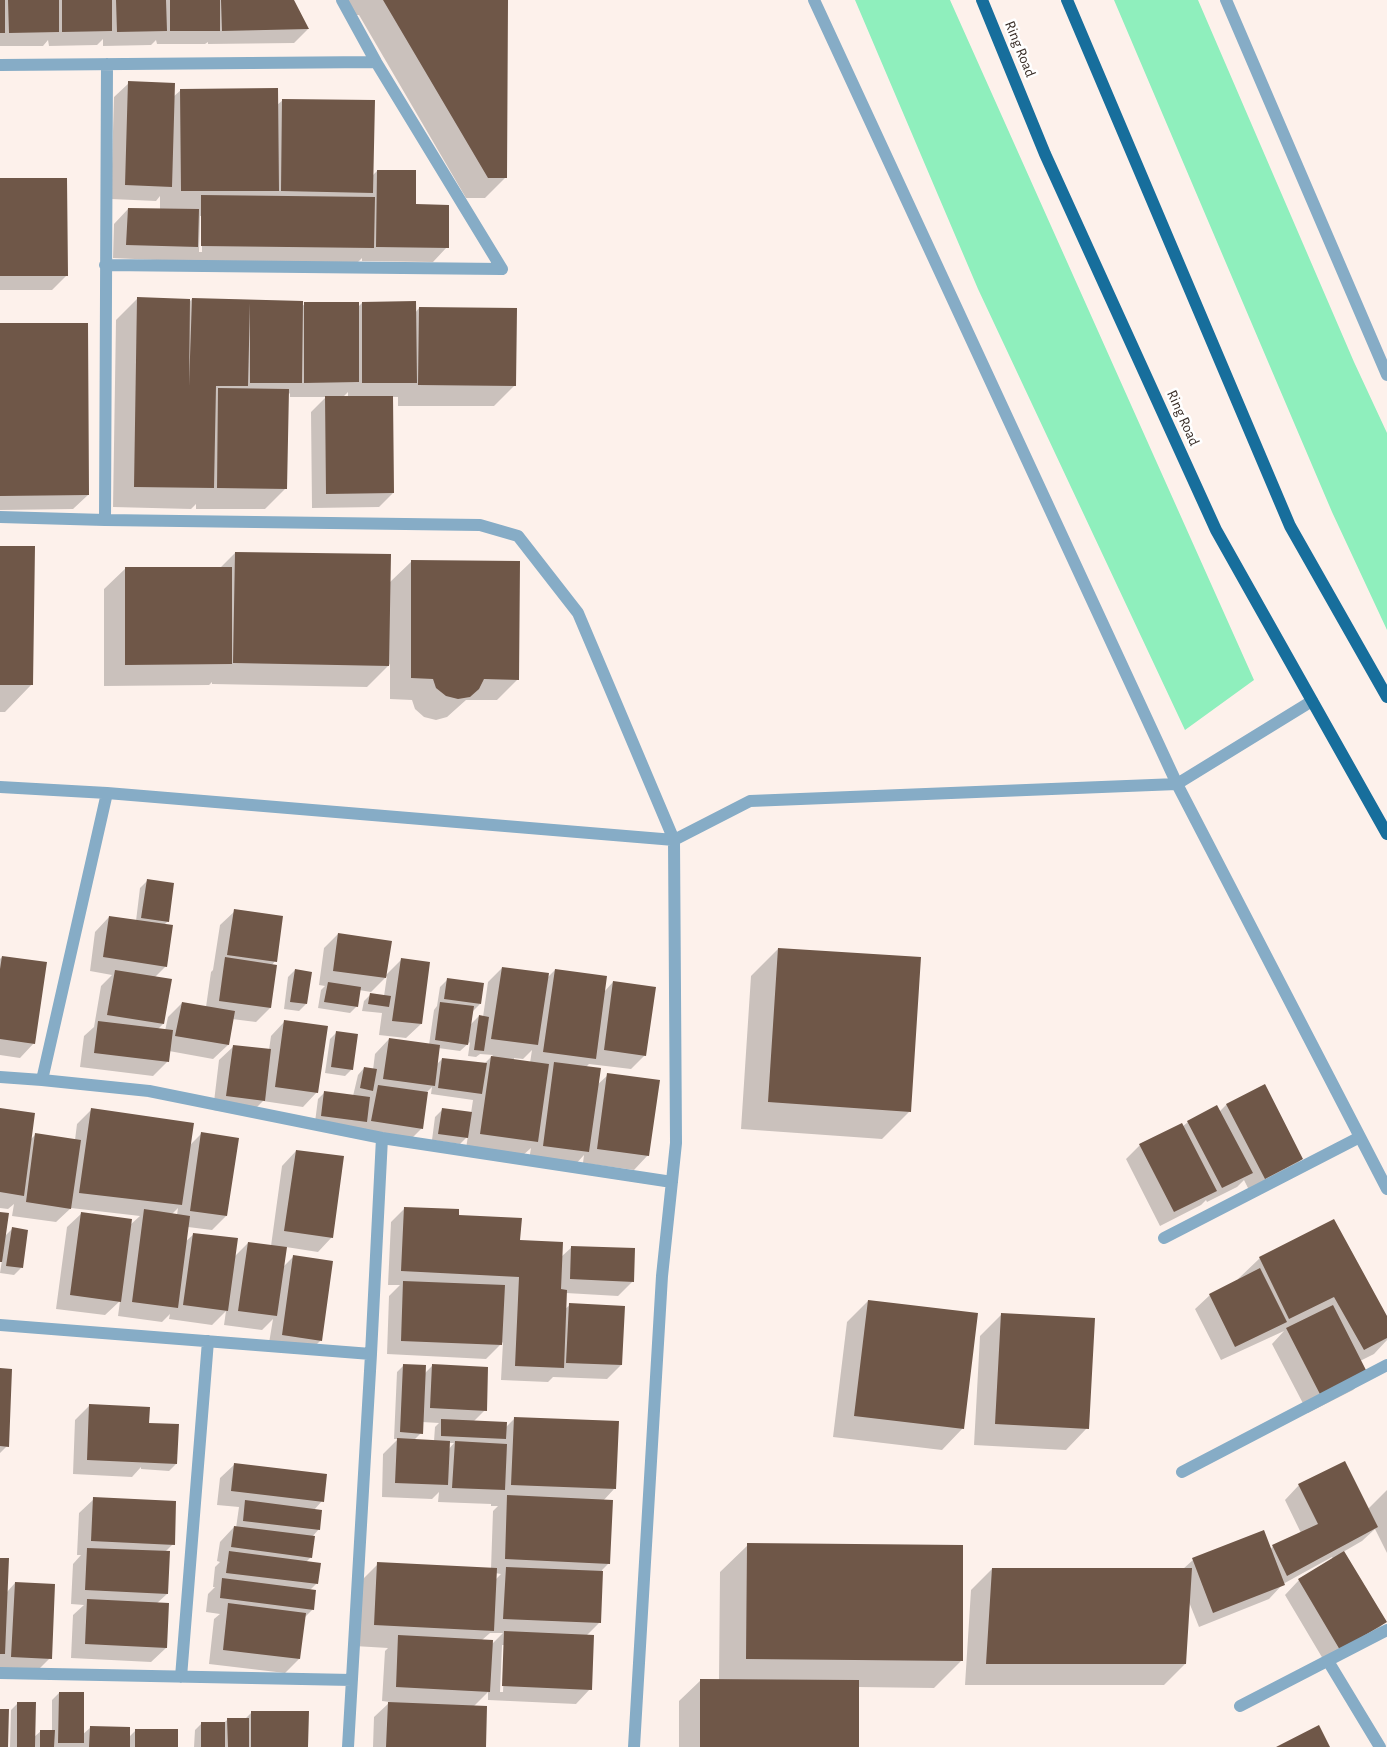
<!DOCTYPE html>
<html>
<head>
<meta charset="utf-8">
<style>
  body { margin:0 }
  canvas { display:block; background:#fdf1eb }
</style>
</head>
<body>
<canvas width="1387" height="1747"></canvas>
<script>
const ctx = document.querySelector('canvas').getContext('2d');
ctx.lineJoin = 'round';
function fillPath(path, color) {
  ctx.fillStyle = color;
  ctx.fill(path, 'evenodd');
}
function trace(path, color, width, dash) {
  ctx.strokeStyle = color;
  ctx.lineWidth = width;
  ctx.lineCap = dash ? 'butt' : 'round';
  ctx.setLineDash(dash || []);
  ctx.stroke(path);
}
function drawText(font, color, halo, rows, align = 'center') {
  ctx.font = font + ' "Alegreya Sans",sans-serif';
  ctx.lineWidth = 5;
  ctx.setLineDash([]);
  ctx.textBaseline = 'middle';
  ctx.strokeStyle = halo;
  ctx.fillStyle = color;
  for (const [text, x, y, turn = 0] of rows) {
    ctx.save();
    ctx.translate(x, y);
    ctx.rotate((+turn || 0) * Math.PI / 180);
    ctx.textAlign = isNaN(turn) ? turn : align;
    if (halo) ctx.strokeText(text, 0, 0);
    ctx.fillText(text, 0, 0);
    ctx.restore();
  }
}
fillPath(new Path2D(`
  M855,0H950L1254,680L1185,730L978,289Z
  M1114,0H1198L1354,362L1387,433V630L1332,512Z`), '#8fefbd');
fillPath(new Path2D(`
  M0,0H292L308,29L294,43L208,44V42L205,44H157L156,40L151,45L103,46V39L97,45L49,46L48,40L43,46H0Z
  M340,0H507L506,177L485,198H466L359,15H347Z
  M129,83L173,97L181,90L277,105L283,100L372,176L377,171L415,206L447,247L433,262L362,261V258L351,269L113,258L114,224L128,209L160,210V196L156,201L111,199L114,97ZM200,216H202V252H199Z
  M0,180L67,275L52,290H0Z
  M137,299L189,302L192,299L249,300L301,307L305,304L358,307L362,303L415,313L419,308L515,385L494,406H398V397H392L393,493L379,507L312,508L311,412L326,397H290V393L287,396L286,488L265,509H196V504L191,509L113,507L116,320ZM348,392V397H343Z
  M0,325L88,495L73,509L0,510Z
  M0,548L32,684L5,712H0Z
  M235,553L389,583L412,561L518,679L497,700H466L447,717L436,720L424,717L415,709L412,700L390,699V664L367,687L212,684V682L209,685L104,686V589L126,568H220Z
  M147,881L168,921L164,925L166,966L155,977L163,1024L157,1030L165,1031L168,1017L182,1003L206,1007L211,972L213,970L220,925L235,911L275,961L272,965L270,1008L256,1022L232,1019L228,1045L213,1059L169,1051L167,1062L153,1076L80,1067L84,1036L94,1027L101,986L112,975L90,971L95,932L109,917L136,921L140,888Z
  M338,934L385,976L402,959L421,1024L406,1038L379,1035L382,1013L362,1011L364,1001L371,994L384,996L387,976L371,992L359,990L357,1006L350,1013L318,1008L321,990L325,986L319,985L324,948Z
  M778,949L910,1111L882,1139L741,1129L751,976Z
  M2,957L34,1043L20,1058L0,1055V959Z
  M502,968L547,978L555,970L604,992L613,982L645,1055L631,1069L589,1064L586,1067L597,1085L608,1075L648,1155L634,1170L583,1163L584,1155L574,1166L529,1160L531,1148L522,1156L466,1148L468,1136L460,1144L432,1140L435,1117L442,1110L471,1113L473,1100L431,1094L432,1087L427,1092L422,1128L408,1142L315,1122L318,1099L325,1092L353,1096L358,1075L364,1068L373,1070L375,1054L389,1039L429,1045L434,1010L437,1006L440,987L447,980L480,1004L473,1011L470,1025L479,1016L483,1017L488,982ZM470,1042L468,1056L476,1057L480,1054L493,1055L484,1064L442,1059L436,1065L438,1048L460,1051ZM532,1050L530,1063L514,1060V1058L523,1059Z
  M295,970L306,1004L299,1011L284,1009L288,977Z
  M285,1021L317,1092L303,1107L263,1101L249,1115L213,1110L219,1060L234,1046L269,1050L271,1036Z
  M337,1032L352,1069L345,1076L325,1073L330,1039Z
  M1264,1085L1302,1159L1288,1173L1250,1192L1244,1180L1237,1187L1207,1202L1206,1200L1201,1205L1160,1226L1126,1159L1140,1145L1182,1127L1188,1122L1219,1112L1226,1105Z
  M0,1110L30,1140L36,1134L75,1140L77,1124L91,1110L190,1145L201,1134L226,1216L212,1230L188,1227L185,1242L194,1234L234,1257L248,1243L271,1246L282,1166L296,1151L332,1237L318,1252L286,1247L283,1267L294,1256L321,1340L307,1354L268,1349L273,1319L262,1330L224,1325L226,1311L212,1325L169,1319L170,1314L162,1322L118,1316L120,1301L105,1315L56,1309L67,1227L82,1213L130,1225L140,1216L71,1208L56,1222L12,1216L14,1204L8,1209L0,1208ZM178,1208L177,1215L172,1214Z
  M405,1208L458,1216L561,1257L572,1247L633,1281L618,1296L566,1293L565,1309L570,1305L621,1365L607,1379L553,1377L548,1382L501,1380L503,1342L486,1359L387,1354L389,1296L400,1285H388L391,1222Z
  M0,1213L4,1237L12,1229L21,1268L14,1275L0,1273L2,1260L0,1262Z
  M1260,1258L1387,1318V1340L1374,1354L1360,1361L1368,1376L1353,1390L1308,1413L1272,1344L1284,1331L1221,1360L1195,1309L1210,1295L1239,1280L1238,1279Z
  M868,1301L963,1428L942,1450L833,1437L847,1322Z
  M1001,1315L1087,1428L1066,1450L974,1445L980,1336Z
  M404,1365L424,1374L433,1365L485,1410L474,1421L506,1427L515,1418L617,1422L614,1489L603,1501L608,1564L602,1570L599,1623L587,1635L590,1689L576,1704L488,1700V1692L473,1707L484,1747H373L374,1717L390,1702L382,1701L385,1651L388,1648L354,1646L357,1585L378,1564L491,1569L493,1511L498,1506H491V1504L438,1502L439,1492L432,1499L382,1497L383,1454L398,1439H394L397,1372ZM422,1422L439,1423L435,1427L434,1441L414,1440L421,1433ZM448,1443H454L448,1450ZM495,1573L501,1574L495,1580ZM490,1633H503L491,1645L482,1640ZM502,1645H505L503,1692H500Z
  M0,1369L7,1446L0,1453Z
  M89,1406L148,1424L176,1464L169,1471L141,1469V1467L132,1477L73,1474L75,1420Z
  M235,1464L322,1501L314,1510L319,1529L312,1537L311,1557L306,1562L317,1583L310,1590L313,1609L304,1618L299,1659L285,1673L209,1664L214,1619L220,1614L206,1612L208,1594L215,1587H213L215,1567L220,1562L217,1561L220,1542L234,1527L236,1528L239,1507L217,1505L220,1478Z
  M1299,1485L1368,1509L1387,1490V1553L1375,1529L1362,1541L1343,1552L1385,1622L1371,1636L1326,1664L1285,1595L1299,1580L1333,1559L1332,1557L1283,1584L1269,1599L1199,1627L1189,1602L1185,1664L1164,1685H965L971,1590L992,1569H1183L1193,1560L1263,1532L1270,1550L1273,1546L1301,1533L1285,1500Z
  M94,1499L173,1544L165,1552L167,1594L156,1604L166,1648L151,1662L71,1658L73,1615L84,1605L71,1604L73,1564L81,1555H77L79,1513Z
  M748,1545L961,1661L934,1688L858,1687V1747H679V1701L701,1680H719L720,1572Z
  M0,1559L7,1592L15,1583L50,1658L36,1672L0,1671Z
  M59,1693L82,1735L90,1728L129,1737L136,1730L177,1747H10L11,1710L18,1703L34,1737L41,1731H52V1700Z
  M252,1712L307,1747H194L195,1730L202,1723H224L228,1719H245Z`), '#0003');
fillPath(new Path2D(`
  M0,0H5V33H0Z
  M8,0H59V32L9,33Z
  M62,0H112V31L62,32Z
  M116,0H166L167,31L117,32Z
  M170,0H220V31H170Z
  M221,0H294L309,29L222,31Z
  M383,0H508L507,178H488Z
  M128,81L175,83L172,187L125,185Z
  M278,88L279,191H181L180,89Z
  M282,99L375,100L373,193L281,191Z
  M377,170H416V204L449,205V248L376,247Z
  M0,178H67L68,276H0Z
  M201,195L375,197L374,248L201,246Z
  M128,208L199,209L198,247L126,245Z
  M137,297L190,299L189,386L192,298L303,301L302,383H250V303L248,386H216L214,488L134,487Z
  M416,301L417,383H362V302Z
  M304,302H359V382L304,383Z
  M419,307L517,308L516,386L418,385Z
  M0,323H88L89,495L0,496Z
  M218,388L289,389L287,489L217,488Z
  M325,396H393L394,493L326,494Z
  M0,546H35L33,685H0Z
  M235,552L391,554L389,666L233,663Z
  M411,560L520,561L519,680L484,679L479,689L470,697L458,699L446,696L436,688L433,679L411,678Z
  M125,567H232V664L125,665Z
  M147,879L174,883L169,922L141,918Z
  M234,909L283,916L277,962L227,955Z
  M109,916L173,925L167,967L103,957Z
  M338,933L392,941L386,978L333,971Z
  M778,948L921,957L911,1112L768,1102Z
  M2,956L47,962L35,1044L0,1039V969Z
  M225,957L277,965L271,1008L219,1001Z
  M401,958L430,962L422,1024L392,1021Z
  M502,967L549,973L538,1045L491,1039Z
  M295,969L312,972L307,1004L290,1002Z
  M555,969L607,976L596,1059L543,1052Z
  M115,970L172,979L164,1024L107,1015Z
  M447,978L484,983L481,1004L444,999Z
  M613,981L656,987L646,1056L604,1050Z
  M328,982L361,987L358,1007L324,1002Z
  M370,993L391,996L389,1007L368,1004Z
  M182,1002L235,1011L229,1045L175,1036Z
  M440,1002L474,1006L468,1045L435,1040Z
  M479,1015L489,1017L484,1051L474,1050Z
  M284,1020L328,1026L318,1093L275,1087Z
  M98,1021L173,1030L169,1062L94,1053Z
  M336,1031L358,1034L353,1070L331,1067Z
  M389,1038L440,1045L435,1086L383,1079Z
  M233,1045L271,1049L265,1101L226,1096Z
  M491,1056L549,1064L538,1142L480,1134Z
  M442,1058L487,1063L482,1094L438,1088Z
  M554,1062L601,1068L589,1152L543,1146Z
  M364,1067L377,1069L373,1091L360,1088Z
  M607,1073L660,1080L649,1156L597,1149Z
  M1265,1084L1303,1159L1265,1179L1226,1104Z
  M378,1085L428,1092L423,1129L371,1121Z
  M324,1091L370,1097L367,1122L321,1116Z
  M1217,1105L1253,1173L1222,1188L1187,1121Z
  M0,1108L35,1113L24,1196L0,1192Z
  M91,1108L194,1123L182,1205L79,1193Z
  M442,1108L472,1112L468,1138L438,1134Z
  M1182,1123L1217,1191L1174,1212L1139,1144Z
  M201,1132L239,1138L227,1216L190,1211Z
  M35,1133L81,1140L71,1209L26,1202Z
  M296,1150L344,1156L333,1238L284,1231Z
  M404,1207L459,1209V1215L522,1218L520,1240L563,1242L561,1289L567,1290L564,1368L515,1366L519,1277L401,1271Z
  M144,1209L190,1216L178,1308L132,1302Z
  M0,1212L9,1213L2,1262H0Z
  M81,1212L132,1219L121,1302L70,1295Z
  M1334,1219L1387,1316V1338L1364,1350L1334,1297L1289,1319L1259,1257Z
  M12,1227L28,1230L23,1268L6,1266Z
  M193,1233L238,1238L228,1311L183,1305Z
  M248,1242L287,1247L277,1316L238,1311Z
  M571,1246L635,1248L634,1282L570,1279Z
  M293,1255L333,1261L322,1341L282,1335Z
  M1260,1268L1287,1322L1235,1347L1209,1294Z
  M403,1281L505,1285L502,1345L401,1341Z
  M868,1300L978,1313L964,1429L854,1416Z
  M569,1303L625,1306L622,1365L566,1363Z
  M1333,1305L1369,1376L1323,1400L1286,1328Z
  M1001,1313L1095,1318L1089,1429L995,1424Z
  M403,1364L426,1365L423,1434L400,1432Z
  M432,1364L488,1367L487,1411L430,1408Z
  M0,1368L12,1369L9,1447L0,1446Z
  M89,1404L150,1407L149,1423L179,1424L177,1464L87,1460Z
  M514,1417L619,1421L616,1489L511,1485Z
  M441,1419L507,1422L506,1439L441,1436Z
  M397,1438L450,1441L448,1485L395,1483Z
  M455,1441L507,1444L505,1490L452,1488Z
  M1345,1461L1378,1527L1287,1576L1272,1545L1318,1524L1298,1484Z
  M234,1463L327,1474L324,1502L231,1491Z
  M507,1495L613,1500L610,1564L505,1559Z
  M93,1497L176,1501L175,1545L91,1541Z
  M245,1500L322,1510L320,1530L243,1521Z
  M234,1526L315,1536L312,1558L231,1547Z
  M1264,1530L1285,1585L1213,1613L1192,1558Z
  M747,1543L963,1545V1661L746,1659Z
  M87,1548L170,1551L168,1594L85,1590Z
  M229,1551L321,1563L318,1584L226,1573Z
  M1344,1551L1387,1622L1340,1650L1298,1579Z
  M0,1558H9L5,1654H0Z
  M377,1562L497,1568L494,1631L374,1625Z
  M506,1567L603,1571L601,1623L503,1619Z
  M992,1568H1192L1186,1664H986Z
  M222,1578L316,1590L314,1610L220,1598Z
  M15,1582L55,1584L52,1659L11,1657Z
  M87,1599L169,1603L167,1648L85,1644Z
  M228,1603L306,1613L300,1659L223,1650Z
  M504,1631L594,1635L592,1690L502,1686Z
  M398,1635L493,1640L490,1692L396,1687Z
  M700,1679L859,1680V1747H700Z
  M59,1692H84V1743H58Z
  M17,1702H36L35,1747H17Z
  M388,1702L487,1706L486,1747H386Z
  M0,1709H9L8,1747H0Z
  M251,1711H309L308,1747H251Z
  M227,1718H249V1747H228Z
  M201,1722H225V1747H201Z
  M1319,1725L1330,1747H1276Z
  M90,1726L130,1727V1747H89Z
  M135,1729H178V1747H135Z
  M40,1730H55L54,1747H40Z`), '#6f5748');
trace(new Path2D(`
  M342,0L376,62L502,269
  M814,0L1177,784L1387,1189
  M1226,0L1387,375
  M0,65L376,62
  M105,265L502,269
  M0,517L105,520L480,525L518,536L578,613L674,840L676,1143L662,1276L634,1747
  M105,520L107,64
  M0,787L107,793L674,840L750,801L1177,784L1312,701
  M0,1077L42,1080L149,1091L382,1138L672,1182
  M42,1080L107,793
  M1164,1238L1360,1137
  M0,1325L371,1354
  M1182,1472L1387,1365
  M1328,1661L1380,1747
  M0,1673L352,1680
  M181,1677L208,1341
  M1240,1706L1387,1630
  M348,1747L371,1354L382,1138`), '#86acc6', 12);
trace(new Path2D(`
  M982,0L1045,154L1216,530L1387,834
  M1067,0L1290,526L1387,697`), '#176e9c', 12);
drawText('15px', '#3a2f29', '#fff', [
  ["Ring Road",1020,49,68],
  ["Ring Road",1183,418,66]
]);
</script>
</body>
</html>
